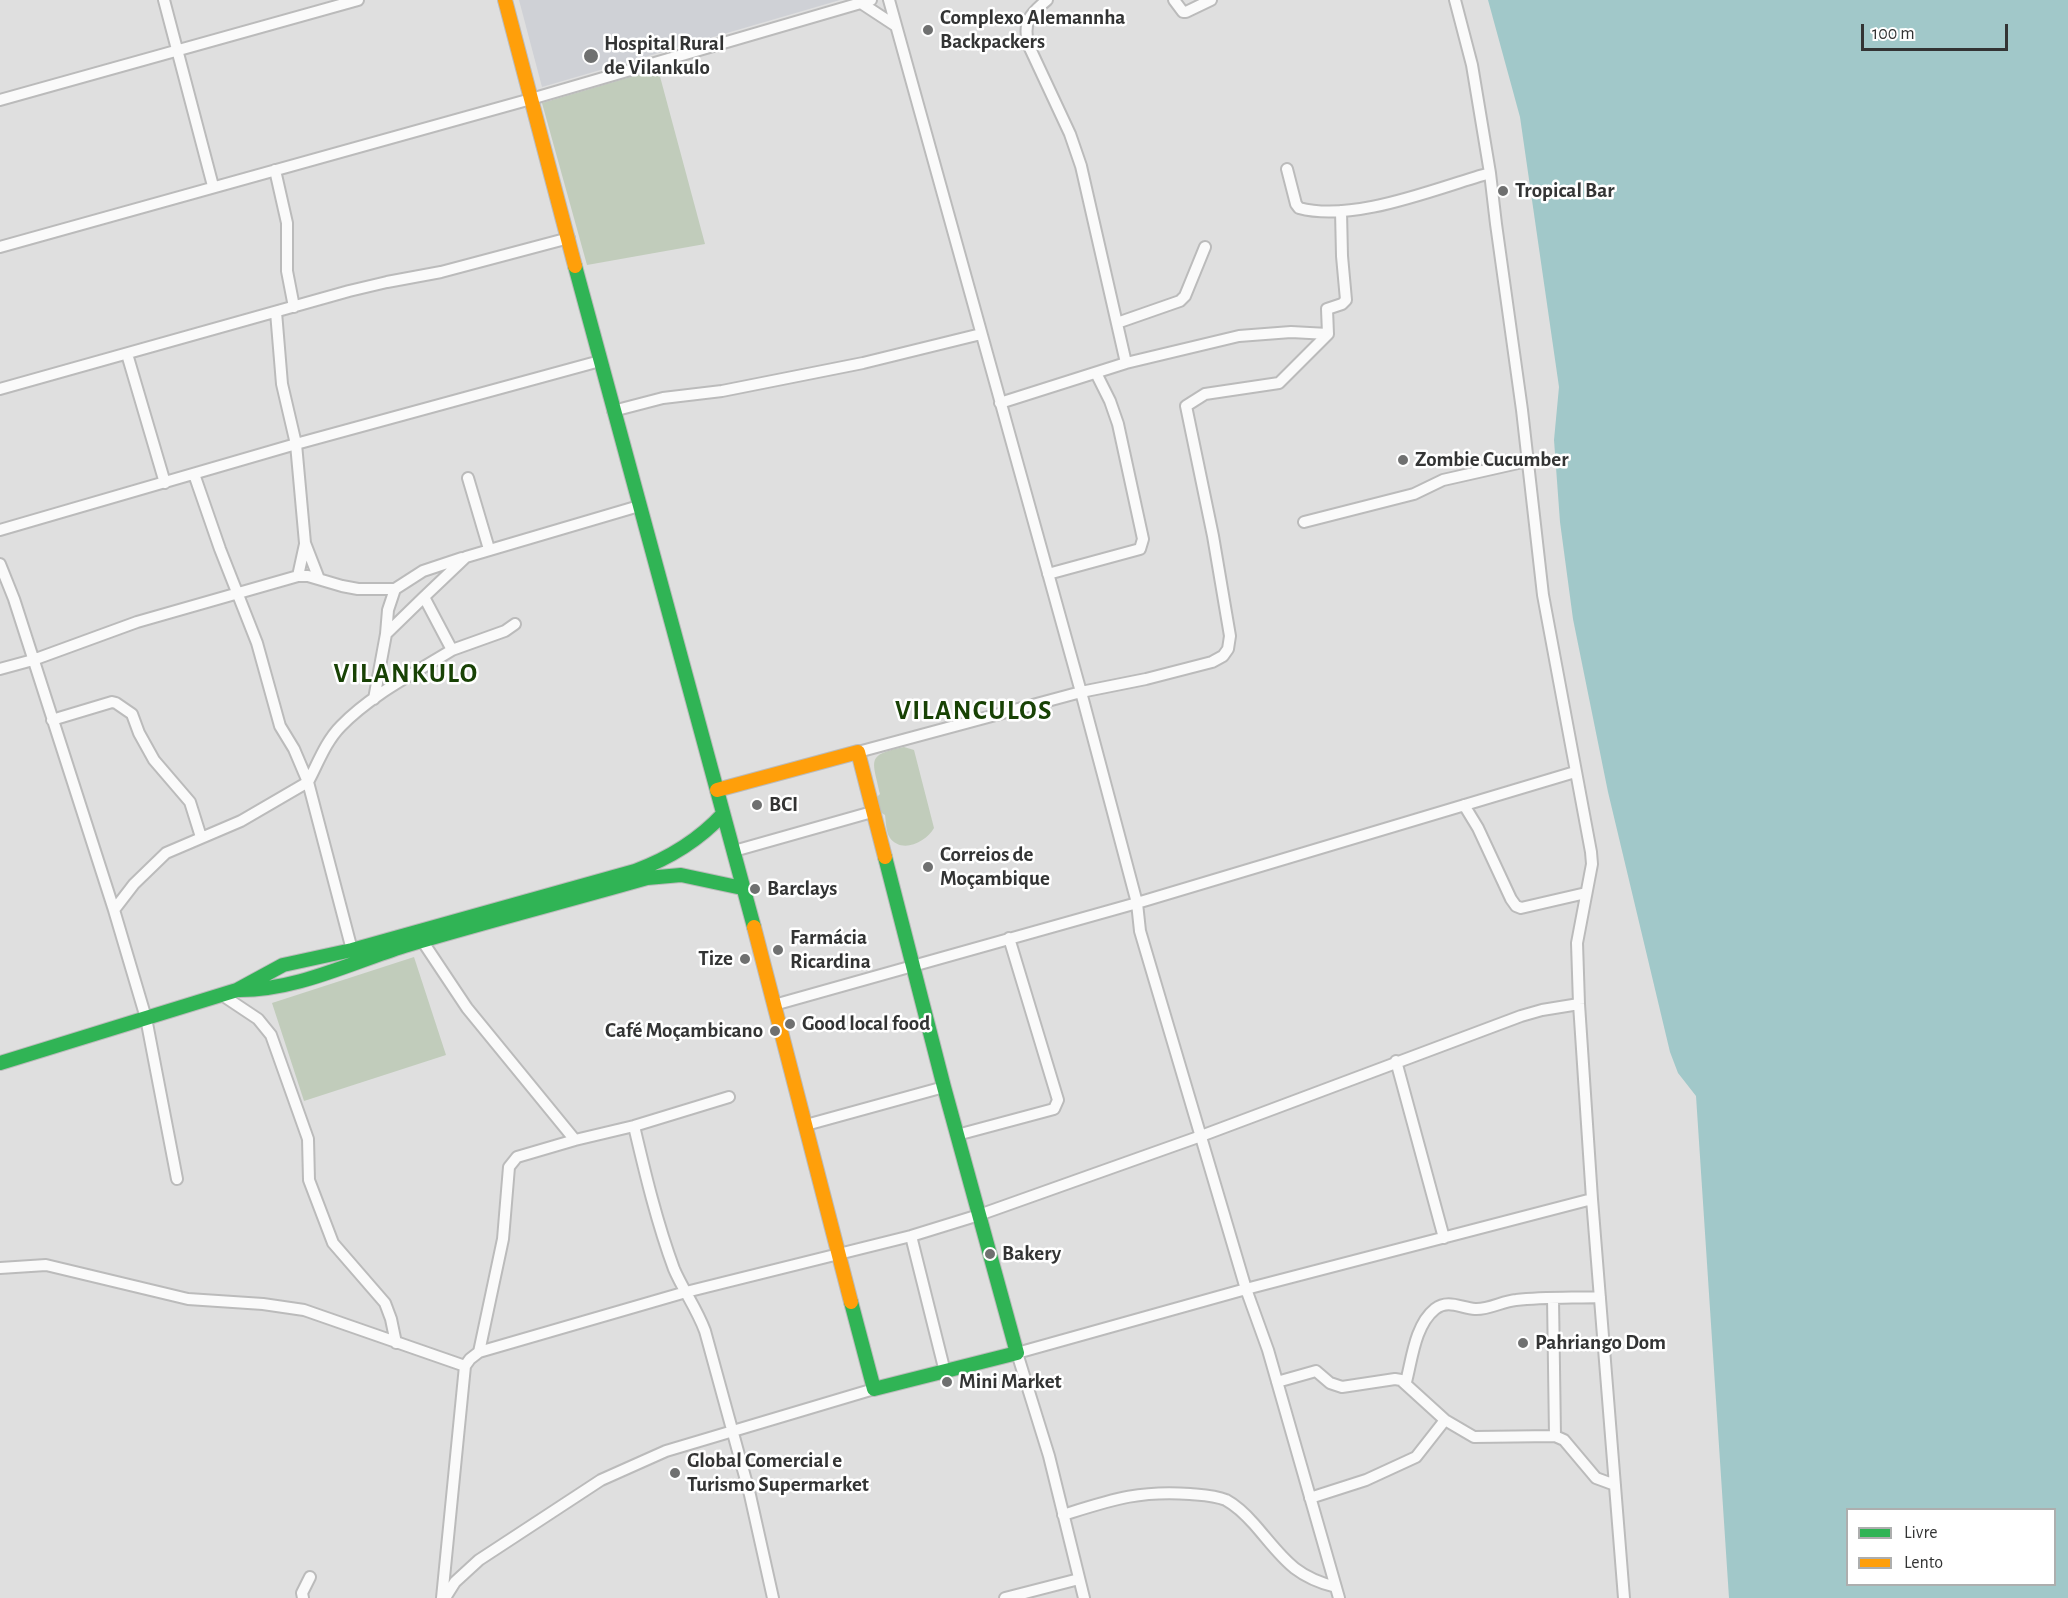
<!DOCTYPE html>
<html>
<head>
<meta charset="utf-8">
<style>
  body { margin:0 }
  #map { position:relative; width:2068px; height:1598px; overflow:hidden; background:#dfdfdf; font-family:"Alegreya Sans",sans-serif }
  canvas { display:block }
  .legend { position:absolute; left:1846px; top:1508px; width:210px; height:78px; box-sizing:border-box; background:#fff; border:2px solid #adaeae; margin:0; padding:8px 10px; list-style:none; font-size:18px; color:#333434 }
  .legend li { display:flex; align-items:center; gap:12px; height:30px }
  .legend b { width:30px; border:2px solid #adaeae }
  .scale { position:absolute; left:1861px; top:24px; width:147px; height:27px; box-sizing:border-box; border:3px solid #333434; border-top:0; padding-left:8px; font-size:18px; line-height:21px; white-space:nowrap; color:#333434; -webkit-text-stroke:4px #fff; paint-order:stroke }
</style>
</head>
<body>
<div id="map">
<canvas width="2068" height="1598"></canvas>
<ul class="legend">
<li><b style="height:8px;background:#30b455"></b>Livre</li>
<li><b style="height:8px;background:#ff9f0a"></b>Lento</li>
</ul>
<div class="scale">100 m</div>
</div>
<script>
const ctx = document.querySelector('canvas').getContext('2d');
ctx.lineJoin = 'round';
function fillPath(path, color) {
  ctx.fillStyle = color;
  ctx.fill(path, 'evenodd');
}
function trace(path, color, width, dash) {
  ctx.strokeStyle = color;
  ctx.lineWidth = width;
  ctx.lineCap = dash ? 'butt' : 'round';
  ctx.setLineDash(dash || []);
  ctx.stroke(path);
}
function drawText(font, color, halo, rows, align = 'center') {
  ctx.font = font + ' "Alegreya Sans",sans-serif';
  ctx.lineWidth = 5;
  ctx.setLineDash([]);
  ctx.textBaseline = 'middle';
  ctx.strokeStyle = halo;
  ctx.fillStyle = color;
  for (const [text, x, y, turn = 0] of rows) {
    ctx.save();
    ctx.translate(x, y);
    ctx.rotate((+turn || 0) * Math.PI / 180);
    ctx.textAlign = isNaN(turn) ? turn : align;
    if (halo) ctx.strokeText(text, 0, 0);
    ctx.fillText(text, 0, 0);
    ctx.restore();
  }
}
fillPath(new Path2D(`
  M519,0H840L542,87Z`), '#cfd1d6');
fillPath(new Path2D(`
  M658,69L705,244L587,265L542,103Z
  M904,747L914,750L934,828C926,842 902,854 890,838C886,833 886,822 885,815L880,812L876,798L880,794C873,760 865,755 904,747Z
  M414,957L446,1055L304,1101L272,1003Z`), '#c1ccbb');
fillPath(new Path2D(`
  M1488,0H2068V1598H1729L1696,1096L1678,1073L1670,1052L1608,792L1573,619L1560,522L1554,440L1559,387L1520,117ZM1848,1510H2054V1584H1848Z`), '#a1c8c9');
const street = new Path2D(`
  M164,0L213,186
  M889,0L1081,692L1137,903L1140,931L1246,1289L1268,1350L1339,1598
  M1047,0C1030,14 1023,21 1028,44L1070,134L1081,166L1126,363
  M1174,0L1183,12H1186L1211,0
  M1455,0L1472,65L1490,173L1496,224L1522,410L1543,595L1591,852L1592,864L1577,943L1579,1004L1592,1199L1624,1598
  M861,3L896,26
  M0,100L358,0
  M1287,169L1296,204L1299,208C1354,223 1436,188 1490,173
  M275,170L287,223V271L294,307
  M0,247L531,99L871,0
  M276,312L282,384L296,444L305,543L319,579
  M1117,323L1180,301L1185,296L1205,247
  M127,354L165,483
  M0,389L349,291L387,282L441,272L569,238
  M1000,403L1126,363L1239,336L1291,332L1328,334
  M613,411L663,398L722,391L863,363L981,334
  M194,474L220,549L257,643L280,726L294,749L308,782C318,763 326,741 341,726C372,694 415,673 452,650L424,597L466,557L639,506
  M468,478L489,549
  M1304,522L1414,494L1443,480L1527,461
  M0,530L296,444L600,361
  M0,564L14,599L114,910L146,1018L177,1179
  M1048,574L1140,549L1143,539L1118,424L1110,401L1096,373
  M298,576L305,544
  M386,634L388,610L395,589
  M452,650L505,631L515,624
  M0,669L33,660L137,622L298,576H308L342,586L358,589H395L423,571L462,558
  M374,699L386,634L424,597
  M52,720L112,702L116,703L132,714L139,733L154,760L190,802L201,837
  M858,752L1081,692L1146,679L1212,662L1223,656L1228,649L1230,636L1213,536L1186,406L1205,394L1279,383L1328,334L1327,309L1342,304L1346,300L1342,256L1341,211
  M1464,805L1478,828L1511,899L1516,906L1521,908L1586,893
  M734,851L872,812
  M114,910L134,884L166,853L241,821L308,782L352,950
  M423,942L467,1008L575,1140L634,1126L729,1097
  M222,995L258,1019L271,1035L308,1139L309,1180L333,1243L385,1303L391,1319L396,1343
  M774,1005L1137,903L1575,772
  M1396,1061L1444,1238
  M806,1125L944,1087
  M634,1126C645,1173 657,1223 674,1269C683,1290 697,1309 705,1331L750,1495L773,1598
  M957,1135L1054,1109L1058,1100L1009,938
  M911,1236L945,1372
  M0,1268L46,1265L188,1299L263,1304L304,1310L465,1366
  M1553,1298L1555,1436
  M479,1352L503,1239L509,1167L517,1157L575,1140
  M1277,1382L1316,1371L1330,1383L1342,1387L1395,1379L1401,1380L1445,1420L1474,1437L1555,1436L1564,1440L1596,1478L1615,1485
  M1406,1382C1412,1359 1415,1325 1435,1309C1448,1299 1461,1308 1475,1309C1488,1310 1503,1301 1516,1300C1544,1297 1572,1298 1600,1297
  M1310,1498L1366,1480L1416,1457L1445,1420
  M1063,1515C1111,1500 1139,1490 1190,1494C1202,1495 1214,1495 1226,1500C1237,1506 1246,1515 1254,1524C1282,1556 1292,1576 1336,1587
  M303,1598L302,1593L310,1577
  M442,1598L465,1366L470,1359L479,1352L686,1292L911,1236L979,1215L1201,1136L1521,1016L1542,1010L1579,1004
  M445,1598L455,1582L479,1560L601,1480L666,1451L874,1389
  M1005,1598L1079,1579
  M1084,1598L1049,1456L1017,1353L1246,1289L1592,1199`);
const fast = new Path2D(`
  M575,266L754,927
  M237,990C295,991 350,963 404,946C485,922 566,901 647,878L681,875L742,888
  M0,1063L237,990L283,965L352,950L635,871C670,858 698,841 723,814
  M851,1302L874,1389L1017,1353L944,1087L885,857`);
const slow = new Path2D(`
  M505,0L575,266
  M717,790L858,752L885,857
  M754,927L851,1302`);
trace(street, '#bbb', 14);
trace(fast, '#bbb', 16);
trace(slow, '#bbb', 16);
trace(street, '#fafafa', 10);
trace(fast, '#30b455', 14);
trace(slow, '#ff9f0a', 14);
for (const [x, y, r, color] of [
  [928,30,6,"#6f7070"],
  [591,56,8,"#6f7070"],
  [1503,191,6,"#6f7070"],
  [1403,460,6,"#6f7070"],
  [757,805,6,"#6f7070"],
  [928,867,6,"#6f7070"],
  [755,889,6,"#6f7070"],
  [778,950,6,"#6f7070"],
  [745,959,6,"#6f7070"],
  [790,1024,6,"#6f7070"],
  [775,1031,6,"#6f7070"],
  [990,1254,6,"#6f7070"],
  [1523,1343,6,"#6f7070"],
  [947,1382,6,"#6f7070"],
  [675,1473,6,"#6f7070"]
]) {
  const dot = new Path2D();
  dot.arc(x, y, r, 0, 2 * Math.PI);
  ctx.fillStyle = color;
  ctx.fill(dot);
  trace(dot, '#fff', 2);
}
drawText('bold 21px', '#333434', '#fff', [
  ["Complexo Alemannha",940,18],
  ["Backpackers",940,42],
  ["Hospital Rural",604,44],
  ["de Vilankulo",604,68],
  ["Tropical Bar",1515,191],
  ["Zombie Cucumber",1415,460],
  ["BCI",769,805],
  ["Correios de",940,855],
  ["Moçambique",940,879],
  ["Barclays",767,889],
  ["Farmácia",790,938],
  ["Ricardina",790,962],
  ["Tize",733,959,"right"],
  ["Good local food",802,1024],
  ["Café Moçambicano",763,1031,"right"],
  ["Bakery",1002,1254],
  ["Pahriango Dom",1535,1343],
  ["Mini Market",959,1382],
  ["Global Comercial e",687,1461],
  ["Turismo Supermarket",687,1485]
], 'left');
ctx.letterSpacing = '1.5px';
drawText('bold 27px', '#184205', '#fff', [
  ["VILANKULO",406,674],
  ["VILANCULOS",974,711]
]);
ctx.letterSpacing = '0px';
</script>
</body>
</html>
